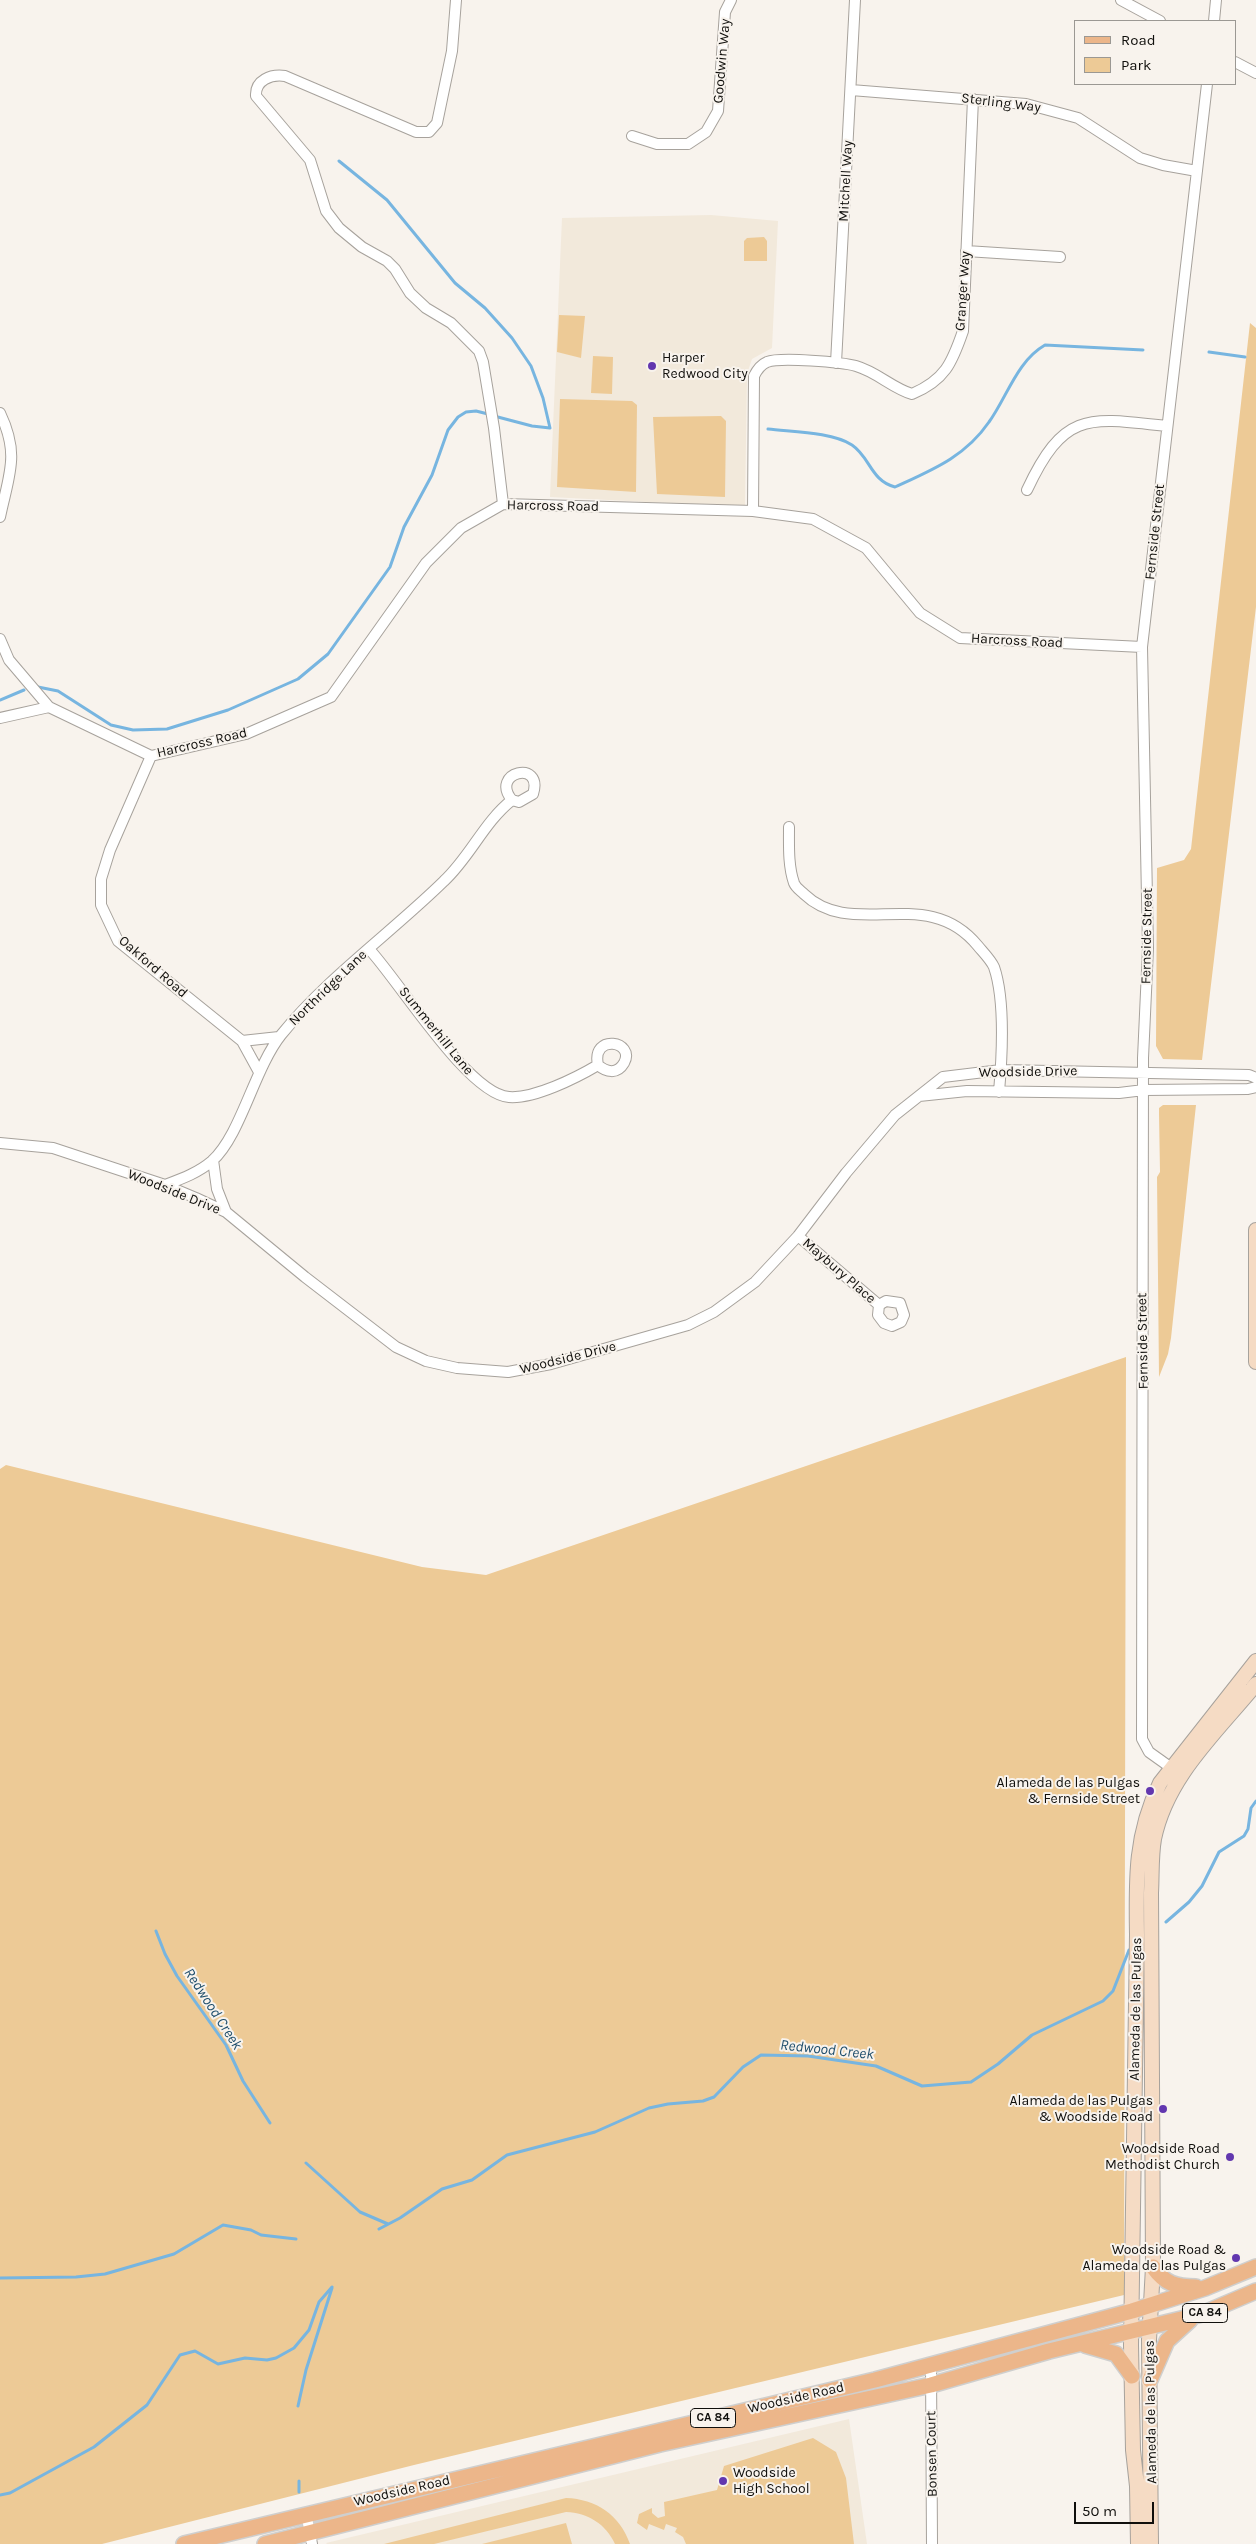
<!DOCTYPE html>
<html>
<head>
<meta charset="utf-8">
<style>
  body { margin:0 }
  #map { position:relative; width:1256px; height:2544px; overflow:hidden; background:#f8f3ed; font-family:Karla,sans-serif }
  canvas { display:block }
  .legend { position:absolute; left:1074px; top:20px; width:162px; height:65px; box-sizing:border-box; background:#f8f3ed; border:1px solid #9b9893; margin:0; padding:6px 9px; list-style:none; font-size:15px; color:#100f0c }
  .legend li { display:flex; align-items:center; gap:10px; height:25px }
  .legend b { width:25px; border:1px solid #9b9893 }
  .scale { position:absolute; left:1074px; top:2502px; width:80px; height:22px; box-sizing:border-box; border:2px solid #100f0c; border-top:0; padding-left:6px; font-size:15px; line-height:18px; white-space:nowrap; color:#100f0c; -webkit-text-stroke:4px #f8f3ed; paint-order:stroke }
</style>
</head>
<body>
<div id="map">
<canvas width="1256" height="2544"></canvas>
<ul class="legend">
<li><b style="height:6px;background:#ecb68a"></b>Road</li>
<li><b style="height:14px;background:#edca96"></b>Park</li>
</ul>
<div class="scale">50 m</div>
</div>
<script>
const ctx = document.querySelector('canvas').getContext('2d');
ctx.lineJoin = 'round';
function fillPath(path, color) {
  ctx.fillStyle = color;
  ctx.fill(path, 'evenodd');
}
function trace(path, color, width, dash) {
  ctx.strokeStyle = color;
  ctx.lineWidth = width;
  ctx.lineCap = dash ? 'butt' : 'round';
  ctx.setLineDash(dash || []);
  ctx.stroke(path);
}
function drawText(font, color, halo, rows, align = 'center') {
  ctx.font = font + ' Karla,sans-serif';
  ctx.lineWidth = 4;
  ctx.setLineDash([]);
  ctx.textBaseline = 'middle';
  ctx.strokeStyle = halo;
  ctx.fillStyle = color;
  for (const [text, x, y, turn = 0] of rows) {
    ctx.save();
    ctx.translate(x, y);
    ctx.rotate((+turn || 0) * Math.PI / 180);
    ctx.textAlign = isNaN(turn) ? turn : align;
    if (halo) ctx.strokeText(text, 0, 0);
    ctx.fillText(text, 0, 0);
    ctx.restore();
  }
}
fillPath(new Path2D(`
  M711,215L778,221L772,348L752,359L747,374L745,507L550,497L562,218Z
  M849,2419L867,2544H327L326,2543Z`), '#f2e9db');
fillPath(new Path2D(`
  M764,237L767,241V261H744V241L747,238Z
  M559,315L585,316L581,358L557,352Z
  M1250,323L1256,328V607L1202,1060L1163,1059L1156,1046L1157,868L1184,860L1191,849Z
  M593,356L613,357L612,394L591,393Z
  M560,399L632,401L637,405L636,492L557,487Z
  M721,416L726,421L725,497L657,494L653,417Z
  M1163,1105H1196L1171,1338L1168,1354L1159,1377L1157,1177L1160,1172L1159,1114V1108Z
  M1126,1357L1124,2295L414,2465L102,2544H0V1469L6,1465L422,1567L486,1575Z
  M813,2438L836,2452L846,2478L854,2544H686L683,2537L675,2532L677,2528L666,2524L664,2530L649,2524L647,2530L637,2523L639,2514L652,2508V2513L658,2518L665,2516L664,2502L717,2490L724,2466Z
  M566,2498C596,2499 620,2515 630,2544H615C606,2524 588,2513 566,2512L434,2544H384Z
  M566,2523L572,2544H482Z`), '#edca96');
trace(new Path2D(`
  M339,161L387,200L455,283L485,308L512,338L531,366L543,398L550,428L532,426L494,416
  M1209,352L1245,357
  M768,429C792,432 832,432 852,445C870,457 871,481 895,487C932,470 965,457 989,422C1007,397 1017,361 1045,345L1143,350
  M38,687L58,691L111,725L133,730L167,729L228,710L298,679L328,654L390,567L404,527L432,475L448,430L458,417L466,412L476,411L488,414
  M0,700L24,690
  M1166,1922L1189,1902L1202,1886L1219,1852L1244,1836L1248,1829L1251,1808L1256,1801
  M156,1931L165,1954L177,1976L226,2045L243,2081L270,2123
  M306,2163L360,2212L388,2224
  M379,2229L400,2218L442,2189L472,2180L507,2155L595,2132L649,2108L668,2104L703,2101L714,2097L743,2067L761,2055L808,2056L876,2066L922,2086L971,2082L998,2064L1032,2035L1103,2001L1113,1991L1129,1950
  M0,2278L76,2277L105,2274L174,2254L223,2225L251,2230L261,2235L296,2239
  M298,2406L306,2370L332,2288
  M299,2481V2492
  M0,2495L10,2493L94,2447L147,2405L180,2355L195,2351L218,2364L245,2358L267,2360L276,2358L294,2348L309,2330L319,2302L332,2287`), '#77b5e0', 3);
const minor = new Path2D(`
  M456,0L452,51L437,123L429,132H416L285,76C271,74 255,80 256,96L310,160L326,211L339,228L362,247L387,261L395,269L410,293L426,308L451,323L479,351L483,362L494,428L503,504
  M1121,0L1160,21
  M1214,21L1216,0
  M1235,62L1256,73
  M851,90L1026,104L1078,118L1140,158L1163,165L1197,171
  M632,136L657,144H688L706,132L718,111L725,12L731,0
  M966,251L1060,257
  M836,363L855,0
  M0,413C20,455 9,474 0,517
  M1027,490C1064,411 1088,417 1166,426
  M753,511L754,376C757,370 760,365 767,362C780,357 842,362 856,366C877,372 892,388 912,394C945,380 952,363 963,331L973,99
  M0,639L9,660L49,707
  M0,718L49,707L151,756L246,734L331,697L426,563L461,528L503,504L753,511L813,519L866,548L920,613L960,638L1142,647
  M151,756L110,850L101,879V905L118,941L242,1041L259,1072
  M789,827C789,845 788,866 794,883C796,888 801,891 804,894C853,941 927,883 978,946C983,952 991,960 994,967C1005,999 1002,1058 999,1092
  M369,949C399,981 468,1094 509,1097C534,1099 576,1078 598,1065C606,1072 617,1075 624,1063C636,1041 591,1033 598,1065
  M242,1041L279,1037
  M919,1096L967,1091L1119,1093L1144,1090L1248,1089L1256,1087
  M0,1143L53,1148L165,1185L196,1198L226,1212L305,1277L396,1347L426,1361L457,1368L508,1372L551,1364L660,1333L688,1325L714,1312L755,1282L798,1236L846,1173L895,1115L943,1077L1001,1070L1249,1075L1256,1078
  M213,1160L217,1189L226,1212
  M165,1185C181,1179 198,1173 212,1161C241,1135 254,1069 281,1035C328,977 391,933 444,881C470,857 484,822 512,800C489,772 544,759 533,794L519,802L512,800
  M798,1236L879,1305L878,1315L884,1323L892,1326L901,1322L904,1315L900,1303L886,1301L879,1305
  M1177,1772L1149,1752L1142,1739L1143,1058L1148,948L1142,647L1207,84
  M931,2365L932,2544
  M306,2513L312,2544`);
const secondary = new Path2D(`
  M1256,1230V1362
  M1138,2544L1137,2486L1133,2450L1131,2345L1137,1935C1136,1879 1135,1834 1160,1783L1256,1661
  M1151,2544L1149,2340L1153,2267L1151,1893C1152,1875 1151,1856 1154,1839C1167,1776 1217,1732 1256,1684`);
const primary = new Path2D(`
  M1153,2267C1165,2284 1176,2287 1196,2287
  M1085,2345L1116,2354L1132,2376
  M1150,2380L1167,2341L1190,2320
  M184,2544L875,2380L1132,2311L1205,2288L1256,2267
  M265,2544L660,2444L931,2385L1049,2351L1202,2314L1256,2291`);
trace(minor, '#a7a29c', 12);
trace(secondary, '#a7a29c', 16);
trace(primary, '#cfcfce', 18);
trace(minor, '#fff', 10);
trace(secondary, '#f5dbc4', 14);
trace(primary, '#ecb68a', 15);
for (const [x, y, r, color] of [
  [652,366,5,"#6237af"],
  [1150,1791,5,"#6237af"],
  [1163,2109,5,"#6237af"],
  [1230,2157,5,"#6237af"],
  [1236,2258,5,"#6237af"],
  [723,2481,5,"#6237af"]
]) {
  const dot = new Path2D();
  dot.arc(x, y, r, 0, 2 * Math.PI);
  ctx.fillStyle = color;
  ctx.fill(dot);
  trace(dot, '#f8f3ed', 2);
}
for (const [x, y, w] of [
  [1205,2313,45],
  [713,2418,45]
]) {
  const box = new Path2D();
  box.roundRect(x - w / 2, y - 9.5, w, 19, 4);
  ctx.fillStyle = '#f8f3ed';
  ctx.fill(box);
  trace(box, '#100f0c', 1);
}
drawText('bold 12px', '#100f0c', null, [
  ["CA 84",1205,2313],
  ["CA 84",713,2418]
]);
drawText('14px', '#100f0c', '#f8f3ed', [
  ["Goodwin Way",722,61,-85],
  ["Sterling Way",1001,103,7],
  ["Mitchell Way",846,181,-87],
  ["Granger Way",963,291,-86],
  ["Harcross Road",553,506,1],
  ["Fernside Street",1155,532,-84],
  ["Harcross Road",1017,641,3],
  ["Harcross Road",202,743,-13],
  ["Fernside Street",1147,936,-89],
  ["Oakford Road",153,967,41],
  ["Northridge Lane",328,988,-44],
  ["Summerhill Lane",436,1031,51],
  ["Woodside Drive",1028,1072,-1],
  ["Woodside Drive",174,1192,22],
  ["Maybury Place",839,1271,41],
  ["Fernside Street",1143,1341,-91],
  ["Woodside Drive",568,1358,-14],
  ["Alameda de las Pulgas",1136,2009,-89],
  ["Woodside Road",796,2398,-13],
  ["Alameda de las Pulgas",1151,2412,-91],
  ["Bonsen Court",932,2454,-91],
  ["Woodside Road",402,2491,-13]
]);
drawText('14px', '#100f0c', '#f8f3ed', [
  ["Harper",662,358,"left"],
  ["Redwood City",662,374,"left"],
  ["Alameda de las Pulgas",1140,1783],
  ["& Fernside Street",1140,1799],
  ["Alameda de las Pulgas",1153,2101],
  ["& Woodside Road",1153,2117],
  ["Woodside Road",1220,2149],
  ["Methodist Church",1220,2165],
  ["Woodside Road &",1226,2250],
  ["Alameda de las Pulgas",1226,2266],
  ["Woodside",733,2473,"left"],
  ["High School",733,2489,"left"]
], 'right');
drawText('italic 15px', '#1f4e6c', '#f8f3ed', [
  ["Redwood Creek",213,2009,57],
  ["Redwood Creek",827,2050,6]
]);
</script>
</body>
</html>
